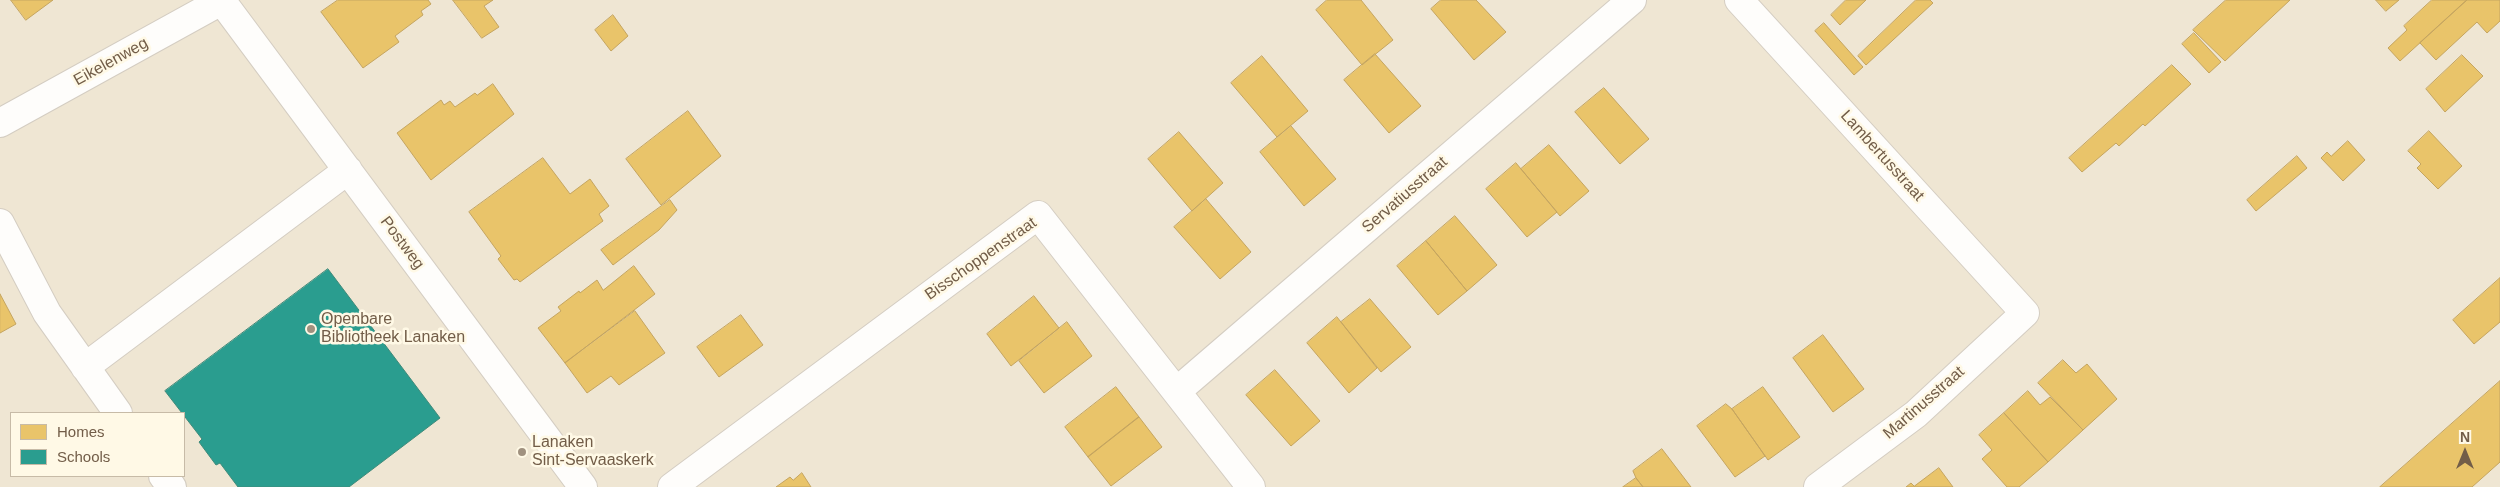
<!DOCTYPE html>
<html>
<head>
<meta charset="utf-8">
<style>
  body { margin:0 }
  #map { position:relative; width:2500px; height:487px; overflow:hidden; background:#f6f2e6; font-family:Arial,sans-serif }
  canvas { display:block }
  .legend { position:absolute; left:10px; top:412px; width:175px; height:65px; box-sizing:border-box; background:#fff9e6; border:1px solid #c7bba7; margin:0; padding:6px 9px; list-style:none; font-size:15px; color:#725d48 }
  .legend li { display:flex; align-items:center; gap:10px; height:25px }
  .legend b { width:25px; border:1px solid #c7bba7 }
  .north { position:absolute; left:2440px; top:427px; width:50px; height:50px; -webkit-text-stroke:4px #fff9e6; paint-order:stroke; rotate:0deg; font-size:14px; font-weight:700; line-height:20px; text-align:center; color:#725d48 }
  .north::after { content:''; display:block; margin:auto; width:18px; height:22px; background:#725d48; clip-path:polygon(50% 0,100% 100%,50% 72%,0 100%) }
</style>
</head>
<body>
<div id="map">
<canvas width="2500" height="487"></canvas>
<ul class="legend">
<li><b style="height:14px;background:#e9c46a"></b>Homes</li>
<li><b style="height:14px;background:#2a9d8f"></b>Schools</li>
</ul>
<div class="north">N</div>
</div>
<script>
const ctx = document.querySelector('canvas').getContext('2d');
ctx.lineJoin = 'round';
function fillPath(path, color) {
  ctx.fillStyle = color;
  ctx.fill(path, 'evenodd');
}
function trace(path, color, width, dash) {
  ctx.strokeStyle = color;
  ctx.lineWidth = width;
  ctx.lineCap = dash ? 'butt' : 'round';
  ctx.setLineDash(dash || []);
  ctx.stroke(path);
}
function drawText(font, color, halo, rows, align = 'center') {
  ctx.font = font + ' Arial,sans-serif';
  ctx.lineWidth = 5;
  ctx.setLineDash([]);
  ctx.textBaseline = 'middle';
  ctx.strokeStyle = halo;
  ctx.fillStyle = color;
  for (const [text, x, y, turn = 0] of rows) {
    ctx.save();
    ctx.translate(x, y);
    ctx.rotate((+turn || 0) * Math.PI / 180);
    ctx.textAlign = isNaN(turn) ? turn : align;
    if (halo) ctx.strokeText(text, 0, 0);
    ctx.fillText(text, 0, 0);
    ctx.restore();
  }
}
fillPath(new Path2D(`
  M0,0H2500V487H0ZM11,413H184V476H11Z`), '#efe6d3');
const homes = new Path2D(`
  M11,0H53L26,20Z
  M338,0H428L431,4L421,11L423,15L395,36L399,42L363,68L321,12Z
  M453,0H493L484,6L499,27L482,38Z
  M1327,0H1361L1393,40L1362,65L1316,10Z
  M1441,0H1476L1506,32L1474,60L1431,9Z
  M1846,0H1866L1840,25L1831,15Z
  M1916,0H1930L1933,3L1866,65L1858,56Z
  M2226,0H2290L2225,61L2193,30Z
  M2376,0H2399L2386,11Z
  M2432,0H2467L2400,61L2388,48L2407,30L2404,26Z
  M2467,0H2500V21L2487,33L2477,22L2436,60L2420,43Z
  M613,15L628,36L611,51L595,30Z
  M1824,23L1863,67L1854,75L1815,31Z
  M2194,33L2221,62L2209,73L2182,44Z
  M1375,54L1421,106L1389,133L1344,80Z
  M2462,55L2483,76L2445,112L2426,89Z
  M1262,56L1308,111L1277,137L1231,83Z
  M2172,65L2191,84L2145,126L2143,124L2119,146L2116,143L2082,172L2069,158Z
  M493,84L514,114L431,180L397,133L441,100L444,105L450,101L455,107L475,93L477,95Z
  M1604,88L1649,139L1620,164L1575,112Z
  M688,111L721,156L661,205L626,159Z
  M1291,126L1336,179L1304,206L1260,152Z
  M2429,131L2462,166L2438,189L2417,168L2421,164L2408,151Z
  M1179,132L1223,183L1192,211L1148,159Z
  M2348,141L2365,160L2343,181L2321,158L2327,152L2331,156Z
  M1549,145L1589,191L1560,216L1521,169Z
  M2297,156L2307,168L2256,211L2247,200Z
  M543,158L570,194L590,179L609,206L599,214L603,221L520,282L517,279L514,280L498,259L501,256L469,212Z
  M1516,163L1557,212L1527,237L1486,189Z
  M1206,199L1251,252L1220,279L1174,227Z
  M670,200L677,210L659,230L613,265L601,250Z
  M1455,216L1497,265L1467,291L1426,241Z
  M1426,241L1467,291L1438,315L1397,266Z
  M634,266L655,294L565,363L538,328L561,311L558,307L579,291L580,293L597,280L603,290Z
  M2500,278V322L2474,344L2453,320Z
  M0,294L16,324L0,333Z
  M1034,296L1059,328L1011,366L987,334Z
  M1370,299L1411,347L1381,372L1341,322Z
  M635,311L665,353L619,385L611,376L587,393L565,363Z
  M741,315L763,345L719,377L697,347Z
  M1337,317L1377,368L1349,393L1307,343Z
  M1067,322L1092,356L1044,393L1019,361Z
  M1823,335L1864,389L1833,412L1793,358Z
  M2063,360L2076,373L2087,364L2117,399L2083,430L2038,383Z
  M1275,370L1320,421L1291,446L1246,395Z
  M2500,381V462L2472,487H2380Z
  M1116,387L1139,417L1088,457L1065,427Z
  M1763,387L1800,437L1768,460L1732,409Z
  M2028,391L2040,405L2050,397L2083,430L2048,462L2004,413Z
  M1726,404L1732,409L1765,456L1735,477L1697,426Z
  M2004,413L2048,462L2019,487H2007L1982,459L1992,450L1979,435Z
  M1139,417L1162,447L1111,486L1088,457Z
  M1662,449L1691,487H1643L1636,478L1633,471Z
  M1939,468L1953,487H1906L1911,483L1914,486Z
  M802,473L811,487H776L790,477L793,480Z
  M1636,478L1643,487H1623Z`);
fillPath(homes, '#e9c46a');
trace(homes, '#c5a560', 1);
const schools = new Path2D(`
  M328,269L440,418L349,487H238L220,463L216,465L199,442L202,439L165,391Z`);
fillPath(schools, '#2a9d8f');
trace(schools, '#408a7a', 1);
const minor = new Path2D(`
  M221,0L583,487
  M1739,0L2025,313L1916,414L1818,487
  M0,123L223,0
  M0,223L47,313L118,413
  M85,367L348,170
  M1177,391L1632,0
  M163,476L172,487
  M672,487L1038,215L1251,487`);
trace(minor, '#d4cdc2', 30);
trace(minor, '#fefdfb', 28);
for (const [x, y, r, color] of [
  [311,329,5,"#a0917f"],
  [522,452,5,"#a0917f"]
]) {
  const dot = new Path2D();
  dot.arc(x, y, r, 0, 2 * Math.PI);
  ctx.fillStyle = color;
  ctx.fill(dot);
  trace(dot, '#fff9e6', 2);
}
drawText('16px', '#725d48', '#fff9e6', [
  ["Eikelenweg",111,62,-29],
  ["Lambertusstraat",1882,156,48],
  ["Servatiusstraat",1405,195,-41],
  ["Postweg",402,243,53],
  ["Bisschoppenstraat",981,259,-35],
  ["Martinusstraat",1924,403,-41]
]);
drawText('16px', '#725d48', '#fff9e6', [
  ["Openbare",321,320],
  ["Bibliotheek Lanaken",321,338],
  ["Lanaken",532,443],
  ["Sint-Servaaskerk",532,461]
], 'left');
</script>
</body>
</html>
